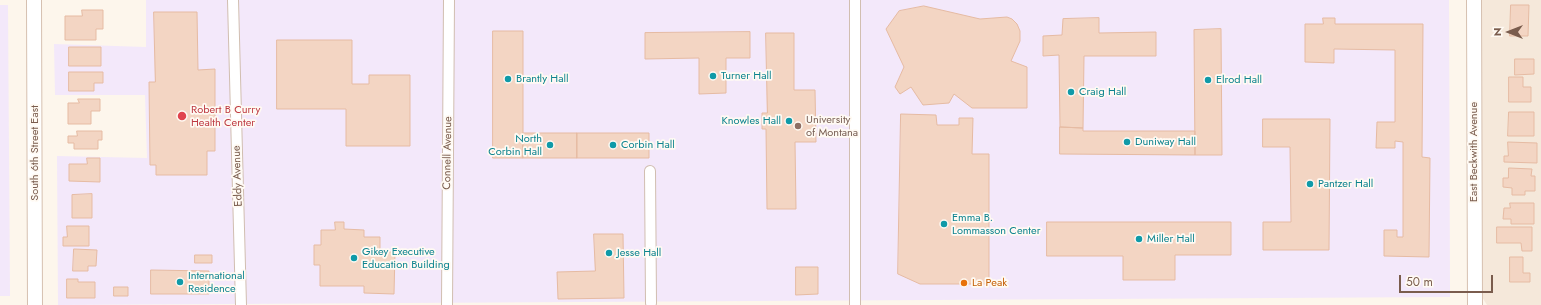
<!DOCTYPE html>
<html>
<head>
<meta charset="utf-8">
<style>
  body { margin:0 }
  #map { position:relative; width:1541px; height:305px; overflow:hidden; background:#fdf6ec; font-family:Jost,sans-serif }
  canvas { display:block }
  .north { position:absolute; left:1489px; top:12px; width:40px; height:40px; -webkit-text-stroke:3px #fffaf3; paint-order:stroke; rotate:270deg; font-size:11px; font-weight:700; line-height:16px; text-align:center; color:#7a5c4d }
  .north::after { content:''; display:block; margin:auto; width:14px; height:18px; background:#7a5c4d; clip-path:polygon(50% 0,100% 100%,50% 72%,0 100%) }
  .scale { position:absolute; left:1399px; top:275px; width:94px; height:18px; box-sizing:border-box; border:2px solid #7a5c4d; border-top:0; padding-left:5px; font-size:12px; line-height:14px; white-space:nowrap; color:#7a5c4d; -webkit-text-stroke:3px #fffaf3; paint-order:stroke }
</style>
</head>
<body>
<div id="map">
<canvas width="1541" height="305"></canvas>
<div class="north">N</div>
<div class="scale">50 m</div>
</div>
<script>
const ctx = document.querySelector('canvas').getContext('2d');
ctx.lineJoin = 'round';
function fillPath(path, color) {
  ctx.fillStyle = color;
  ctx.fill(path, 'evenodd');
}
function trace(path, color, width, dash) {
  ctx.strokeStyle = color;
  ctx.lineWidth = width;
  ctx.lineCap = dash ? 'butt' : 'round';
  ctx.setLineDash(dash || []);
  ctx.stroke(path);
}
function drawText(font, color, halo, rows, align = 'center') {
  ctx.font = font + ' Jost,sans-serif';
  ctx.lineWidth = 3.5;
  ctx.setLineDash([]);
  ctx.textBaseline = 'middle';
  ctx.strokeStyle = halo;
  ctx.fillStyle = color;
  for (const [text, x, y, turn = 0] of rows) {
    ctx.save();
    ctx.translate(x, y);
    ctx.rotate((+turn || 0) * Math.PI / 180);
    ctx.textAlign = isNaN(turn) ? turn : align;
    if (halo) ctx.strokeText(text, 0, 0);
    ctx.fillText(text, 0, 0);
    ctx.restore();
  }
}
fillPath(new Path2D(`
  M1478,0H1541V305H1487L1482,297Z`), '#f5e8da');
fillPath(new Path2D(`
  M146,0H1449L1450,297L58,305L57,156L147,158L145,95H55L54,44L146,47Z
  M0,5H8L10,296H0Z`), '#f3e8fa');
const building = new Path2D(`
  M1511,5H1529L1528,36H1510Z
  M924,6L980,19L1007,17L1012,19L1017,24L1020,31V41L1011,61L1027,67V108H972L954,94L949,103L923,105L911,87L900,94L895,87L904,67L886,29L899,11Z
  M82,10H103V29H96V40H65V16H82Z
  M154,12H197L198,70L215,69V151H207V175H156V165H150L149,82H155Z
  M1099,18V33L1156,32V56H1084L1083,128L1060,127L1059,55L1043,56V36L1062,35L1063,19Z
  M1323,18H1335V24H1423L1422,157L1430,158L1429,257L1384,256V230H1397V237H1403V142L1395,141V148H1376L1377,122H1395V50L1334,49V63L1305,62V24H1323Z
  M1221,29L1222,155H1195L1194,30Z
  M493,31H523V158H493Z
  M750,32V58H726V93L699,94V58L645,59V33Z
  M766,33H794V90H815L816,142H795L796,209H767L766,129H762V113H767Z
  M277,40H352V84H369V75H410V146H346V109H277Z
  M69,47H101V66H69Z
  M1515,59H1534V74L1515,75Z
  M69,72H103V83H94V91H69Z
  M1509,77H1523V87H1531V102H1509Z
  M78,99H100V111H91V124H68V103H79Z
  M1509,112H1534V136H1508Z
  M901,114L936,115L937,125H959V118H973L972,154H989V284H920L898,274Z
  M1263,119H1330L1329,250H1263V222H1291L1290,147H1263Z
  M1060,127L1083,128V131H1195V155L1060,154Z
  M77,131H102V140H98V149H74V143H68V136H77Z
  M523,133H577V158H523Z
  M577,133H649V158H577Z
  M1508,142L1537,143V163L1504,162V156H1508Z
  M87,158H100V182L69,181V164H87Z
  M1509,168L1532,169L1531,176H1535V191H1525V195H1512V188L1503,187V178H1508Z
  M92,194V218H72V195Z
  M1510,203H1534V224H1511V219H1503L1504,208H1510Z
  M335,222H344V229L364,230V237H380V252H395L394,294L364,293V286H320V265H314V245H321V230H335Z
  M1047,222H1231V255H1175V280H1123V256H1047Z
  M67,226H89V246H63V237H67Z
  M1497,227H1532V251H1522L1521,243H1497Z
  M594,234H623L624,298L558,299L557,272L595,271Z
  M74,249L97,250L96,266H88V271H73Z
  M195,255H212V263H195Z
  M1510,257H1523V273H1530V282H1510Z
  M796,267H818V294L796,295Z
  M151,270L209,271V294H151Z
  M67,279H78V282H95V298H67Z
  M114,287H128V296H114Z`);
fillPath(building, '#f3d5c3');
trace(building, '#e6bba3', 1);
const street = new Path2D(`
  M233,0L241,305
  M650,171L651,303
  M447,305L449,0
  M855,305V0`);
const secondary = new Path2D(`
  M34,0L35,305
  M1474,0L1475,305`);
trace(street, '#d1beb0', 12);
trace(secondary, '#d6c0b0', 16);
trace(street, '#fff', 10);
trace(secondary, '#fff', 14);
for (const [x, y, r, color] of [
  [713,76,4,"#0f9aa8"],
  [508,79,4,"#0f9aa8"],
  [1208,80,4,"#0f9aa8"],
  [1071,92,4,"#0f9aa8"],
  [182,116,5,"#e0444e"],
  [789,121,4,"#0f9aa8"],
  [798,126,4,"#8d6e63"],
  [1127,142,4,"#0f9aa8"],
  [550,145,4,"#0f9aa8"],
  [613,145,4,"#0f9aa8"],
  [1310,184,4,"#0f9aa8"],
  [944,224,4,"#0f9aa8"],
  [1139,239,4,"#0f9aa8"],
  [609,253,4,"#0f9aa8"],
  [354,258,4,"#0f9aa8"],
  [180,282,4,"#0f9aa8"],
  [964,283,4,"#e8710a"]
]) {
  const dot = new Path2D();
  dot.arc(x, y, r, 0, 2 * Math.PI);
  ctx.fillStyle = color;
  ctx.fill(dot);
  trace(dot, '#fffaf3', 1.5);
}
drawText('11px', '#0d838f', '#fffaf3', [
  ["Turner Hall",721,76],
  ["Brantly Hall",516,79],
  ["Elrod Hall",1216,80],
  ["Craig Hall",1079,92],
  ["Knowles Hall",781,121,"right"],
  ["North",542,139,"right"],
  ["Corbin Hall",542,152,"right"],
  ["Duniway Hall",1135,142],
  ["Corbin Hall",621,145],
  ["Pantzer Hall",1318,184],
  ["Emma B.",952,218],
  ["Lommasson Center",952,231],
  ["Miller Hall",1147,239],
  ["Gikey Executive",362,252],
  ["Education Building",362,265],
  ["Jesse Hall",617,253],
  ["International",188,276],
  ["Residence",188,289]
], 'left');
drawText('11px', '#be3a42', '#fffaf3', [
  ["Robert B Curry",191,110],
  ["Health Center",191,123]
], 'left');
drawText('11px', '#785e54', '#fffaf3', [
  ["University",806,120],
  ["of Montana",806,133]
], 'left');
drawText('11px', '#7a5c4d', '#fffaf3', [
  ["East Beckwith Avenue",1474,152,-90],
  ["South 6th Street East",35,153,-90],
  ["Connell Avenue",448,153,-89],
  ["Eddy Avenue",238,176,-92]
]);
drawText('11px', '#c56008', '#fffaf3', [
  ["La Peak",972,283]
], 'left');
</script>
</body>
</html>
